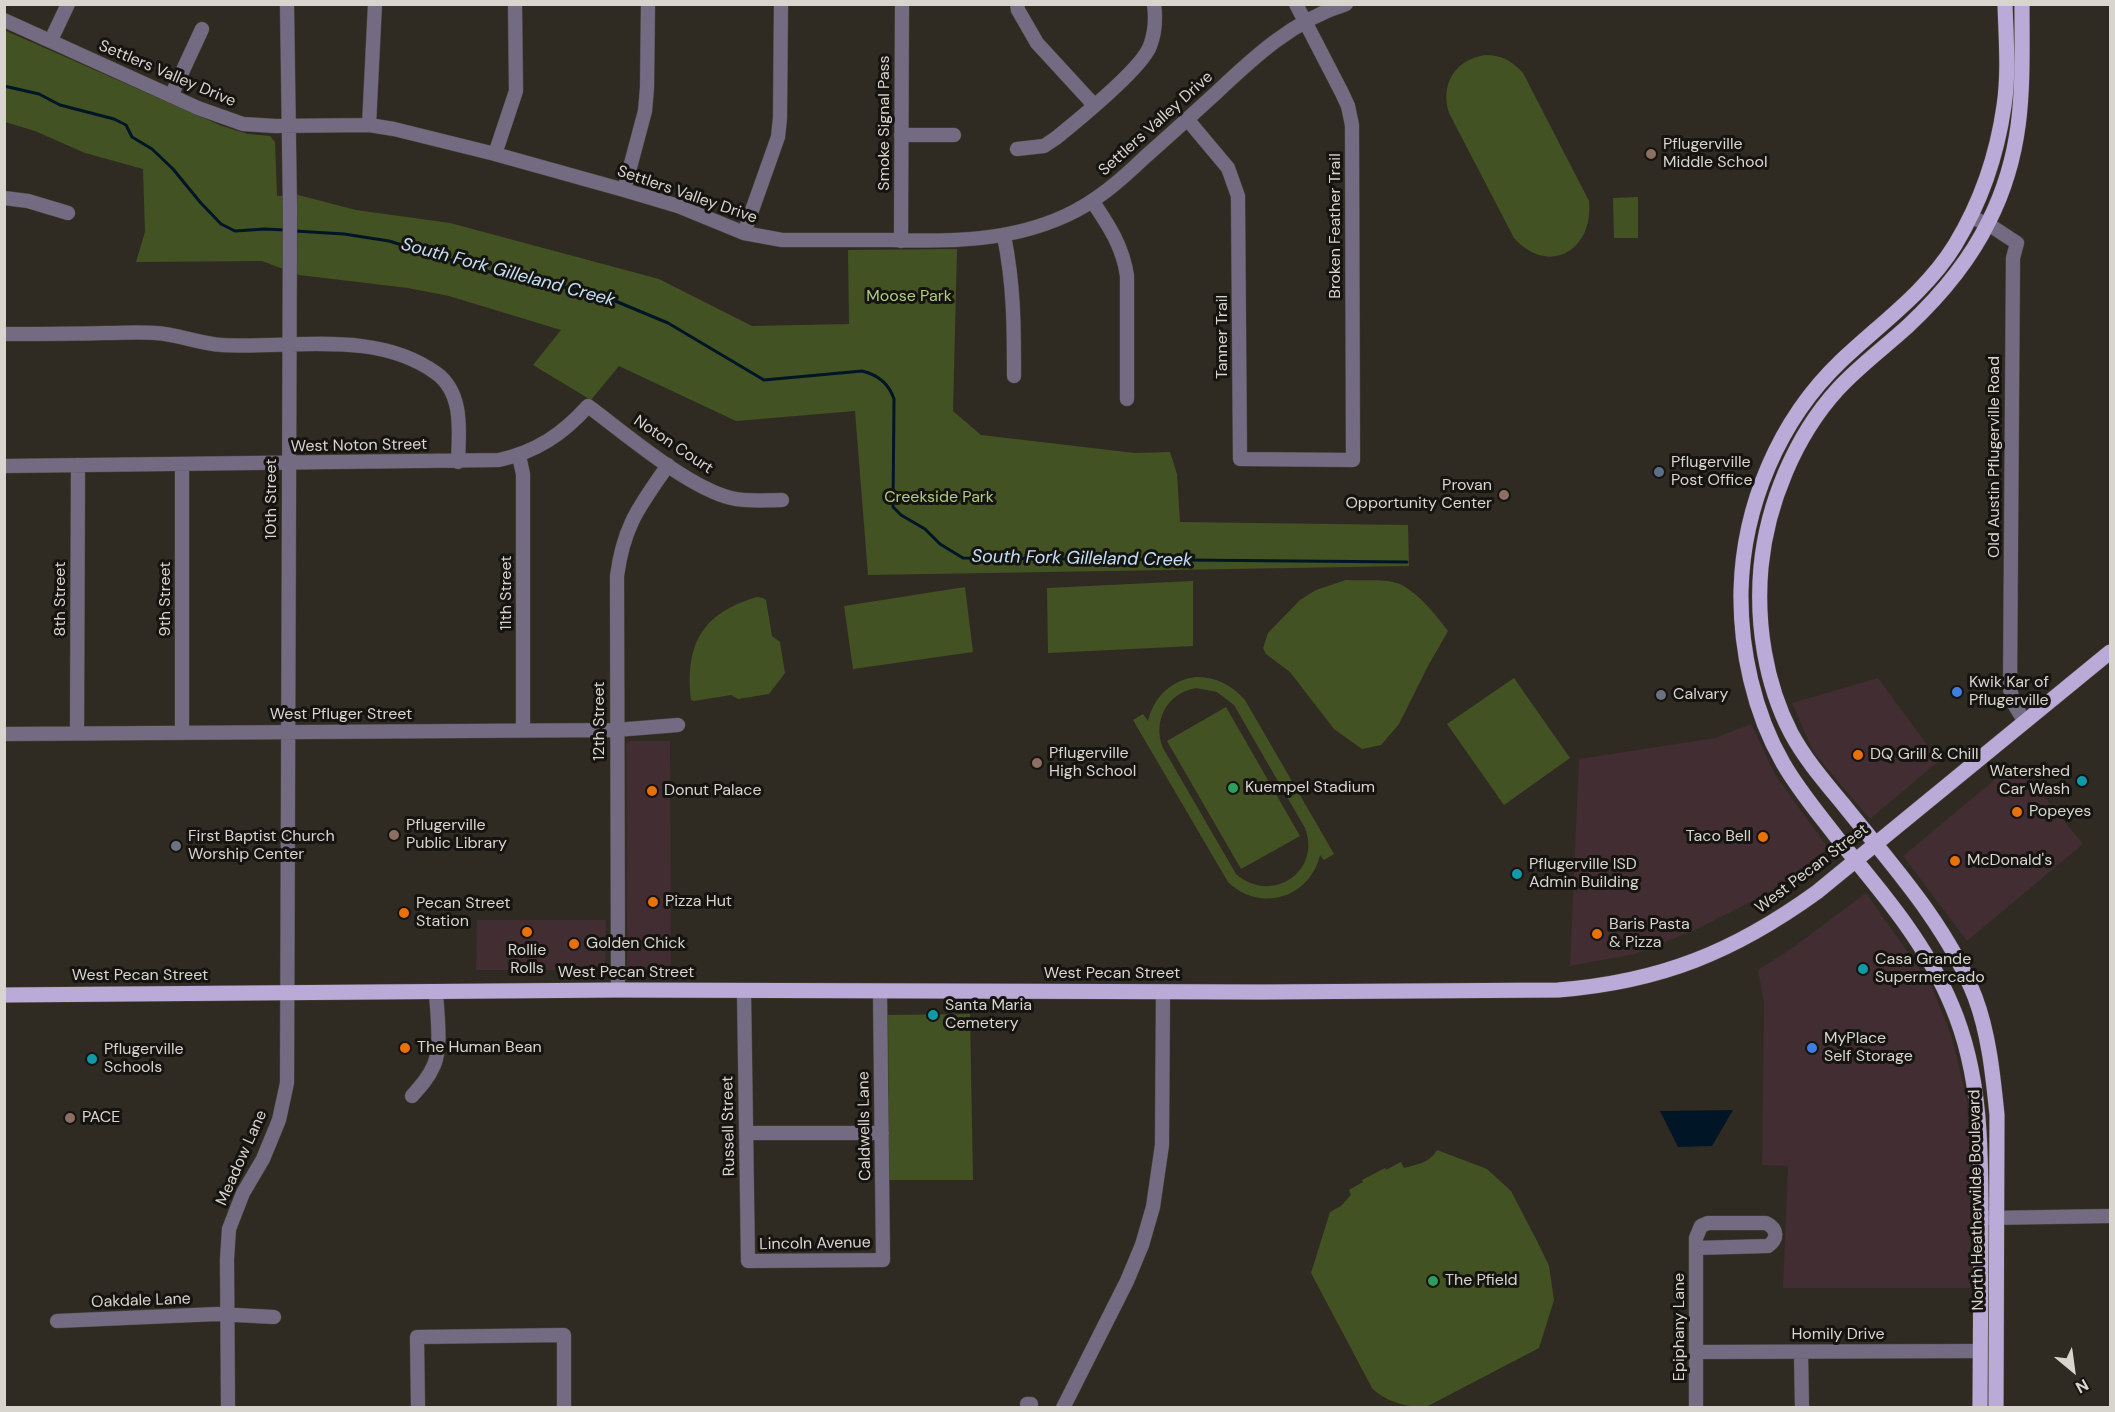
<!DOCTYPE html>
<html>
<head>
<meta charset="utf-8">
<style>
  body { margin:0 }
  #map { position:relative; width:2115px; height:1412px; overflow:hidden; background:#302b22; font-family:"DM Sans",sans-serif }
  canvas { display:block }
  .frame { position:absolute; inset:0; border:6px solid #d8d5cf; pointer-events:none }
  .north { position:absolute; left:2043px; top:1340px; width:60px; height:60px; -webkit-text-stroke:4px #161410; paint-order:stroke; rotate:151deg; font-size:16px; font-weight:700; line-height:24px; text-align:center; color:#d8d5cf }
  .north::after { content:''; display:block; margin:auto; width:21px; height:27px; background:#d8d5cf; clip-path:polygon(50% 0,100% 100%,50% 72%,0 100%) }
</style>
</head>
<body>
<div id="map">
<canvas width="2115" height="1412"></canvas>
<div class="frame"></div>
<div class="north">N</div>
</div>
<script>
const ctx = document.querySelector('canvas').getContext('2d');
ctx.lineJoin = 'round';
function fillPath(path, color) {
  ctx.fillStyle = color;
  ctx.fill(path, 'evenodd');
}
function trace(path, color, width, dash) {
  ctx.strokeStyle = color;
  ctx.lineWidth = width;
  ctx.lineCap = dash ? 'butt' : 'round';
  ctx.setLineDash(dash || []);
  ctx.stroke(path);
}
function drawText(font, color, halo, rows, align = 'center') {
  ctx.font = font + ' "DM Sans",sans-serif';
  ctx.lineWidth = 6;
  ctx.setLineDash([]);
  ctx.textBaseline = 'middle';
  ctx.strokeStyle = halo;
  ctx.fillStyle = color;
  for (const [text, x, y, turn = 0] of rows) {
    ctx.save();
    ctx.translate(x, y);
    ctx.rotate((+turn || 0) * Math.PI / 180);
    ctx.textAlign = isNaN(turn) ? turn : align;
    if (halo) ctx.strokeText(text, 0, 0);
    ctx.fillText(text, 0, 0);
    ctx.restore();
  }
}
fillPath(new Path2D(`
  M1878,678L1939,761L1870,819L1814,753L1792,703Z
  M1751,724L1776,776L1828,848L1776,889L1697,929L1635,954L1570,966L1579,759L1715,738Z
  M630,741H670L671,970L627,969L626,743Z
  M2016,762L2083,844L1967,941L1903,856Z
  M1866,893L1931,985L1952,1038L1967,1101L1971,1163L1970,1288H1783L1788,1166L1762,1165L1764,1003L1758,970L1795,946Z
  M477,920H606L605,970H476Z`), '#412d32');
fillPath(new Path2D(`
  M4,30L222,126L248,134L270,136L275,142L277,196L298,195L356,210L450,223L659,279L752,326L849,324L848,250L957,249L953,411L981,435L1135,453L1170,452L1177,474L1180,522L1408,525L1409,566L868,575L855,411L736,421L619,366L591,400L533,365L561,330L449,296L408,288L299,275L262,261L136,262L145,232L143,169L85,153L35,131L5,122Z
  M1485,55C1502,55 1512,61 1523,73L1589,201C1594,250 1549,277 1514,238L1449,113C1440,84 1455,60 1485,55Z
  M1638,197V238H1614L1613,198Z
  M1346,580C1361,581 1378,579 1393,582C1412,585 1437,616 1448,631L1428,666L1399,724L1381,745L1362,749L1334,729L1290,672L1266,654L1263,648L1268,633L1300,600L1316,590Z
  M1193,581V646L1048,653L1047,588Z
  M965,587L973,652L853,669L844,606Z
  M757,597L763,598L766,600L772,636L780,642L785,673L769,694L738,699L731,695L694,701L691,700C685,644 702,613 757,597Z
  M1196,677C1216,677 1232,685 1245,700L1334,854L1324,860L1320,855C1310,898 1260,913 1228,882L1133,720L1143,714L1148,721C1154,697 1171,680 1196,677ZM1196,688L1217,692L1234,705L1305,828C1322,872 1271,905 1236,874L1163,748C1152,721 1167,693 1196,688Z
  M1514,678L1570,758L1504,805L1447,724Z
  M1226,707L1300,836L1241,869L1167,741Z
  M970,1014L973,1180H889L888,1015Z
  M1437,1150L1487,1169L1511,1191L1538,1243L1549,1266L1554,1300L1539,1348L1426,1407C1408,1408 1384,1401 1372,1388L1311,1273L1330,1212L1341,1206L1351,1195L1349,1190L1363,1182L1362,1180L1385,1168L1386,1170L1401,1162L1404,1168C1418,1164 1428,1164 1437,1150Z`), '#435222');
fillPath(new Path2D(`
  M1733,1110L1712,1146L1678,1147L1660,1111Z`), '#001626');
trace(new Path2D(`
  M4,86L39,94L60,105L114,119L126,125L132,137L152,149L173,169L200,202L221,224L235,231L265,229L285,230
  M295,231L344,234L389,241L500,275H516L608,298L668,323L764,380L862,371C879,375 889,384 894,399L893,507L901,515L925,529L940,544L963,558L1407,562`), '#001626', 3);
const minor = new Path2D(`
  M1017,4L1018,10L1037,43L1094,105
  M4,20L198,108L243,124L275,126L369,125L394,129L495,154L624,190L678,206L744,233L782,240C819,240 855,240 891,240C951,242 1010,241 1065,216C1096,202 1121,180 1145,157C1169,136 1193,114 1216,93C1255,56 1294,20 1346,4
  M51,40L68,4
  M171,96L202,29
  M1187,119L1228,168L1238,196L1240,459L1353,460L1352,125L1348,106L1342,93L1296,4
  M369,125L375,4
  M901,135H954
  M1017,149L1044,146L1056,138C1077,121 1142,68 1150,46C1155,33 1156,19 1154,4
  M495,154L516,91L515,4
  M624,190L645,111L647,88L648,4
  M4,198L28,201L68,213
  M1093,202C1109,226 1123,247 1127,276V399
  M1970,217L1988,224L2017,243L2013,258L2010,689L2014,704L2025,722
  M744,233L778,137L780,118L781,4
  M1004,236C1014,285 1014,327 1014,376
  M901,241L902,4
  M4,334C38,334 71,334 105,333C121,333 139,332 155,333C178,334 200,344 222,345C292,349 375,329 436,373C464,393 459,432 458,462
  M519,456L523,474V730
  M182,464V733
  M4,466L499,460C536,452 563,434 588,406C626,434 687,487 731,498C748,502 765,500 782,500
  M77,733L78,465
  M4,734L616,730L678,725
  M618,990L617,576C624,524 640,506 668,465
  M744,991L748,1261L883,1260L880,992
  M412,1096C421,1086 429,1077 434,1065C442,1046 437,1013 436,992
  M746,1133H882
  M1987,1218L2110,1216
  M57,1321L217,1314L274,1317
  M1696,1352L1980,1351
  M1801,1352L1802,1408
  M1027,1404H1031
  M228,1408L227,1259L229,1229L243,1193L263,1159L279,1120L287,1083L290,210L287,4
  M418,1408L417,1337L564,1335V1408
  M1063,1408L1127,1281L1142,1245L1153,1207L1162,1145L1163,992
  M1696,1408V1238L1701,1226L1708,1223H1766C1778,1229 1778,1239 1768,1246L1696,1248`);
const major = new Path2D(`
  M4,995L618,990L1262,992L1558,990C1660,982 1734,952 1817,892L2110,652
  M1980,1408C1980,1350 1981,1293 1981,1236C1981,1158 1983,1079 1952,1006C1926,943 1881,891 1838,839C1819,814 1799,791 1783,763C1754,713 1740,649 1741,591C1743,506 1779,420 1841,361C1881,323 1926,292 1955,245C1981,202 1997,155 2004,106C2009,73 2006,38 2005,4
  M1996,1408L1997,1115C1993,1076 1989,1034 1975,997C1947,925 1891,864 1843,804C1824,781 1805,759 1791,733C1765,683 1756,622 1761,567C1767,504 1795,436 1838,389C1859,366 1885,347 1908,326C1940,296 1970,260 1989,221C2026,147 2022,84 2022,4`);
trace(minor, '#4b463e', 15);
trace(major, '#4b463e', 16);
trace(minor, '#736b81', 14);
trace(major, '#baaad7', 15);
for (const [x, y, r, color] of [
  [1651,154,6,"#8d6e63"],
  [1659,472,6,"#5c6f8a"],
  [1504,495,6,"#8d6e63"],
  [1957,692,6,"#3f7fe0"],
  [1661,695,6,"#6b7280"],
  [1858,755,6,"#e8710a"],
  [1037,763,6,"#8d6e63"],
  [2082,781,6,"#0f9aa8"],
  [1233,788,6,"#2e9e5b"],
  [652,791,6,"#e8710a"],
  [2017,812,6,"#e8710a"],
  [394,835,6,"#8d6e63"],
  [1763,837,6,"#e8710a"],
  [176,846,6,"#6b7280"],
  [1955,861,6,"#e8710a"],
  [1517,874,6,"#0f9aa8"],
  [653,902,6,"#e8710a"],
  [404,913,6,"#e8710a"],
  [527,932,6,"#e8710a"],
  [1597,934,6,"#e8710a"],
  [574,944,6,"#e8710a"],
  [1863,969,6,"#0f9aa8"],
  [933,1015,6,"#0f9aa8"],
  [405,1048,6,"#e8710a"],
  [1812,1048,6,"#3f7fe0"],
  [92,1059,6,"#0f9aa8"],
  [70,1118,6,"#8d6e63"],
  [1433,1281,6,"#2e9e5b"]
]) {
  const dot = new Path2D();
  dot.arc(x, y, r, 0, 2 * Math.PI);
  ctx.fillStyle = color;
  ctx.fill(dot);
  trace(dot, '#161410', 2);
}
drawText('16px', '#d8d5cf', '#161410', [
  ["Settlers Valley Drive",167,74,23],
  ["Smoke Signal Pass",885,123,-90],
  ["Settlers Valley Drive",1156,124,-42],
  ["Settlers Valley Drive",687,195,19],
  ["Broken Feather Trail",1336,226,-90],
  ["Tanner Trail",1223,337,-90],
  ["Noton Court",673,445,34],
  ["West Noton Street",359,446,-1],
  ["Old Austin Pflugerville Road",1995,457,-90],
  ["10th Street",272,499,-90],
  ["11th Street",507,593,-90],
  ["8th Street",61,599,-90],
  ["9th Street",166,599,-90],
  ["West Pfluger Street",341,715],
  ["12th Street",600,721,-90],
  ["West Pecan Street",1812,869,-37],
  ["West Pecan Street",626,973],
  ["West Pecan Street",1112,974],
  ["West Pecan Street",140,976],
  ["Russell Street",729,1126,-91],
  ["Caldwells Lane",865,1126,-91],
  ["Meadow Lane",242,1158,-66],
  ["North Heatherwilde Boulevard",1977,1200,-91],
  ["Lincoln Avenue",815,1244,-1],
  ["Oakdale Lane",141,1301,-2],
  ["Epiphany Lane",1680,1327,-90],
  ["Homily Drive",1838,1335]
]);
drawText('16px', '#d8d5cf', '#161410', [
  ["Pflugerville",1663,145],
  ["Middle School",1663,163],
  ["Pflugerville",1671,463],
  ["Post Office",1671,481],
  ["Provan",1492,486,"right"],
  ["Opportunity Center",1492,504,"right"],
  ["Kwik Kar of",1969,683],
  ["Pflugerville",1969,701],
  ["Calvary",1673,695],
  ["Pflugerville",1049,754],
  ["High School",1049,772],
  ["DQ Grill & Chill",1870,755],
  ["Watershed",2070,772,"right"],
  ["Car Wash",2070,790,"right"],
  ["Kuempel Stadium",1245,788],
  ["Donut Palace",664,791],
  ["Popeyes",2029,812],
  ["Pflugerville",406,826],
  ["Public Library",406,844],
  ["First Baptist Church",188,837],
  ["Worship Center",188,855],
  ["Taco Bell",1751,837,"right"],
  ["McDonald's",1967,861],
  ["Pflugerville ISD",1529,865],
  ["Admin Building",1529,883],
  ["Pizza Hut",665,902],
  ["Pecan Street",416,904],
  ["Station",416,922],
  ["Baris Pasta",1609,925],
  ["& Pizza",1609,943],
  ["Golden Chick",586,944],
  ["Rollie",527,951,"center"],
  ["Rolls",527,969,"center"],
  ["Casa Grande",1875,960],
  ["Supermercado",1875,978],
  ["Santa Maria",945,1006],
  ["Cemetery",945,1024],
  ["MyPlace",1824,1039],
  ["Self Storage",1824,1057],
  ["The Human Bean",417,1048],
  ["Pflugerville",104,1050],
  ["Schools",104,1068],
  ["PACE",82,1118],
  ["The Pfield",1445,1281]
], 'left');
drawText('16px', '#b3cd7f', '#161410', [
  ["Moose Park",909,297],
  ["Creekside Park",939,498]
]);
drawText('italic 18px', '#c3e0f6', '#161410', [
  ["South Fork Gilleland Creek",508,273,15],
  ["South Fork Gilleland Creek",1082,559,1]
]);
</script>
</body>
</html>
